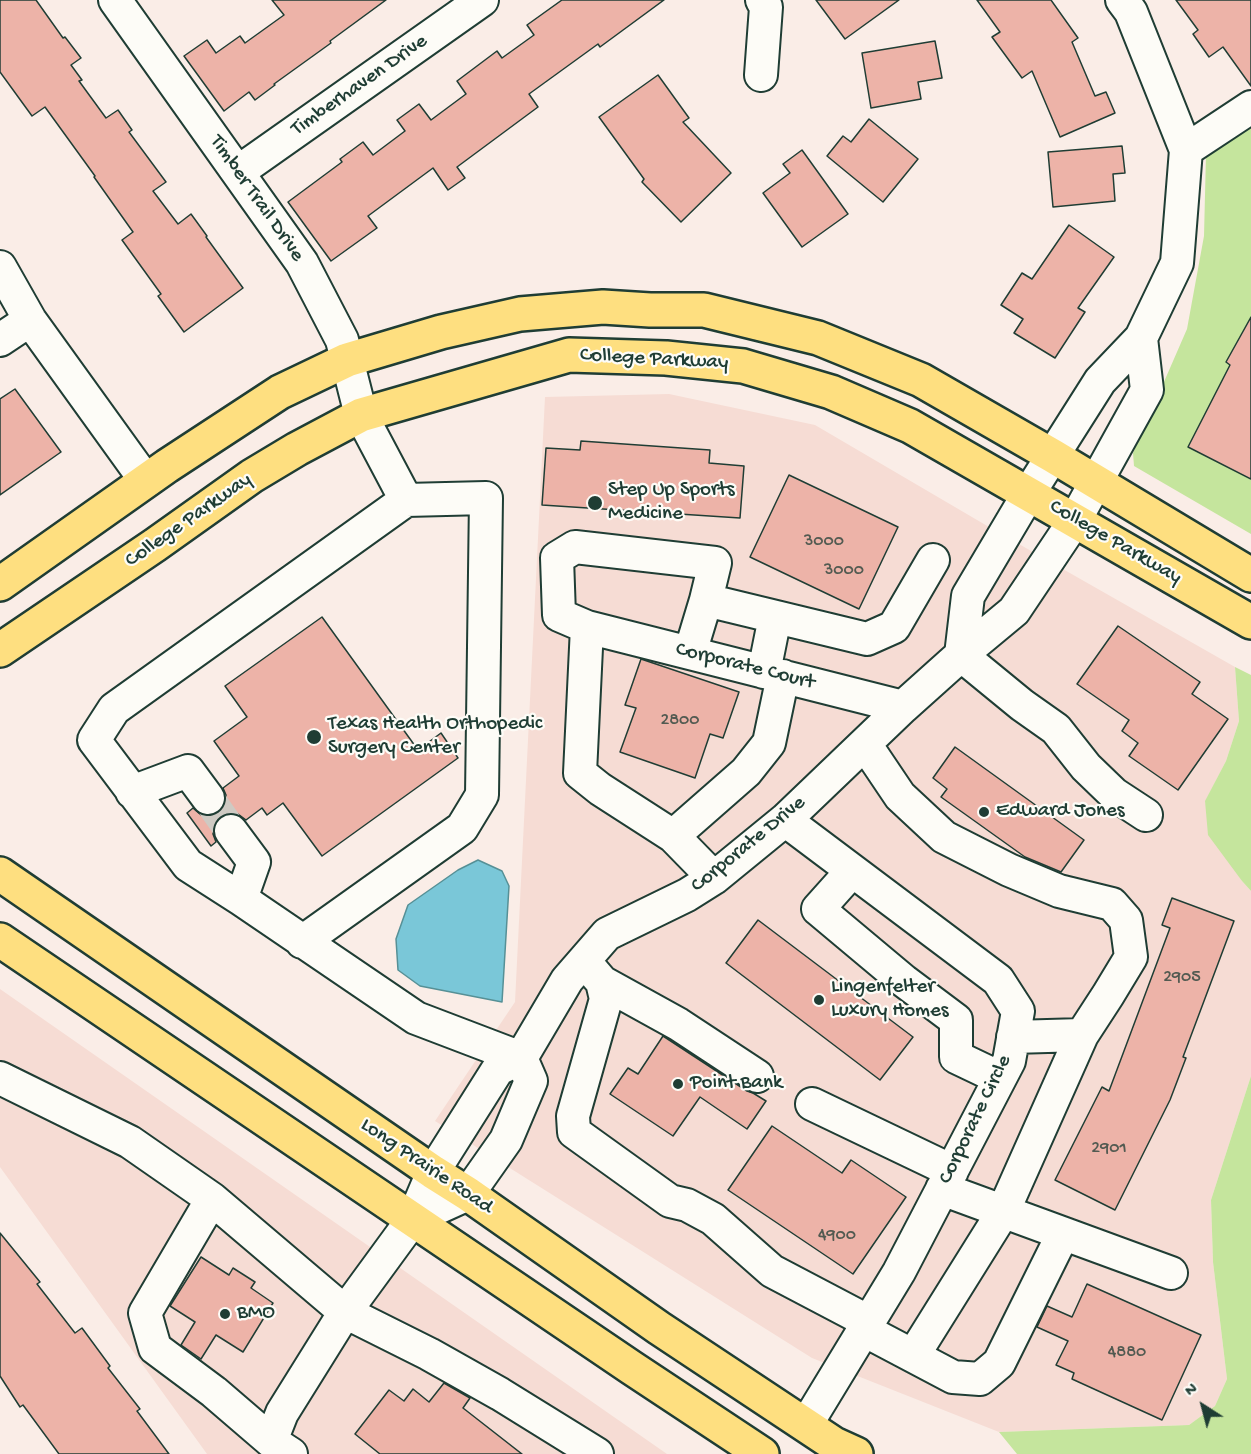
<!DOCTYPE html>
<html>
<head>
<meta charset="utf-8">
<style>
  body { margin:0 }
  #map { position:relative; width:1251px; height:1454px; overflow:hidden; background:#faede7; font-family:"Gochi Hand",sans-serif }
  canvas { display:block }
  .north { position:absolute; left:1173px; top:1376px; width:60px; height:60px; -webkit-text-stroke:4px #fdfcf7; paint-order:stroke; rotate:324deg; font-size:16px; font-weight:700; line-height:24px; text-align:center; color:#1f3d34 }
  .north::after { content:''; display:block; margin:auto; width:21px; height:27px; background:#1f3d34; clip-path:polygon(50% 0,100% 100%,50% 72%,0 100%) }
</style>
</head>
<body>
<div id="map">
<canvas width="1251" height="1454"></canvas>
<div class="north">N</div>
</div>
<script>
const ctx = document.querySelector('canvas').getContext('2d');
ctx.lineJoin = 'round';
function fillPath(path, color) {
  ctx.fillStyle = color;
  ctx.fill(path, 'evenodd');
}
function trace(path, color, width, dash) {
  ctx.strokeStyle = color;
  ctx.lineWidth = width;
  ctx.lineCap = dash ? 'butt' : 'round';
  ctx.setLineDash(dash || []);
  ctx.stroke(path);
}
function drawText(font, color, halo, rows, align = 'center') {
  ctx.font = font + ' "Gochi Hand",sans-serif';
  ctx.lineWidth = 4.5;
  ctx.setLineDash([]);
  ctx.textBaseline = 'middle';
  ctx.strokeStyle = halo;
  ctx.fillStyle = color;
  for (const [text, x, y, turn = 0] of rows) {
    ctx.save();
    ctx.translate(x, y);
    ctx.rotate((+turn || 0) * Math.PI / 180);
    ctx.textAlign = isNaN(turn) ? turn : align;
    if (halo) ctx.strokeText(text, 0, 0);
    ctx.fillText(text, 0, 0);
    ctx.restore();
  }
}
fillPath(new Path2D(`
  M669,394L815,425L989,527L1235,667L1239,721L1226,761L1205,802L1242,881L1251,891V1076L1211,1200L1213,1262L1227,1379L1215,1406L1189,1425L999,1432L812,1358L435,1121L515,1002L545,397Z
  M0,989L667,1454H207L0,1167Z`), '#f6dcd4');
fillPath(new Path2D(`
  M1251,124V534L1134,466L1133,453L1187,329L1204,236L1206,154Z
  M1235,667L1251,675V891L1242,881L1208,835L1205,801L1226,761L1239,721Z
  M1251,1076V1454H1017L999,1432L1189,1425L1215,1406L1227,1379L1213,1262L1211,1200Z`), '#c5e59d');
const water = new Path2D(`
  M478,860L502,871L509,886L502,1002L420,986L398,970L396,939L408,905L458,870Z`);
fillPath(water, '#7ac7d8');
trace(water, '#569096', 1.5);
const building = new Path2D(`
  M0,0H36L63,38L65,37L81,58L71,65L82,80L79,81L106,118L118,110L132,130L129,132L166,182L153,191L178,224L191,214L207,236L206,237L243,288L184,332L158,296L161,294L122,240L133,232L94,177L95,176L45,107L32,116L0,72Z
  M272,0H386L330,41L331,43L274,84L275,85L255,100L249,92L224,111L184,56L207,40L216,53L240,36L245,43L284,15Z
  M562,0H664L600,47L598,44L529,94L538,107L457,167L465,178L448,190L433,168L368,216L377,228L331,261L288,202L342,162L340,159L363,142L373,155L405,131L397,120L419,104L431,120L466,94L457,81L497,51L502,58L534,35L527,25Z
  M816,0H899L845,39Z
  M977,0H1051L1078,38L1072,42L1095,96L1106,92L1115,113L1060,137L1032,71L1022,78L992,37L1000,32Z
  M1176,0H1251V86L1223,47L1209,57L1193,34L1198,30Z
  M935,41L942,78L918,82L921,99L871,108L862,53Z
  M658,75L689,118L683,122L731,173L681,222L642,182L644,179L599,117Z
  M869,119L918,159L883,202L827,156L843,136L851,142Z
  M1122,146L1125,173L1113,174L1115,201L1053,207L1048,152Z
  M802,150L848,214L802,247L763,193L790,173L783,164Z
  M1069,225L1114,257L1078,308L1085,312L1055,358L1014,333L1023,319L1001,305L1022,273L1032,279Z
  M1251,317V479L1188,447L1230,365L1226,362Z
  M15,389L61,452L0,495V399Z
  M581,441L710,450L709,463L744,466L740,518L542,505L546,448L580,450Z
  M789,475L898,527L859,609L750,557Z
  M322,617L418,750L441,733L458,758L322,856L283,803L267,815L262,808L246,820L238,814L228,813L221,816L214,824L213,834L216,842L211,846L187,813L193,808L201,815L209,816L218,813L225,805L226,795L223,788L239,776L214,741L247,717L225,686Z
  M1118,626L1200,682L1192,694L1228,719L1178,790L1129,756L1138,743L1122,731L1129,720L1077,684Z
  M641,659L739,692L723,738L710,734L695,778L620,752L636,708L625,705Z
  M955,747L1084,840L1061,872L1025,857L941,797L947,789L933,778Z
  M1172,898L1234,921L1183,1057L1186,1058L1170,1100L1115,1210L1055,1180L1102,1087L1109,1091L1170,928L1162,925Z
  M758,920L913,1037L880,1080L726,963Z
  M663,1036L747,1091L753,1093L766,1101L747,1129L700,1097L673,1136L610,1094L628,1068L638,1074Z
  M772,1126L842,1173L851,1160L906,1197L853,1274L728,1190Z
  M0,1233L40,1282L37,1284L75,1333L82,1328L110,1366L108,1368L140,1409L137,1411L169,1454H59L23,1405L20,1407L0,1376Z
  M201,1257L229,1275L233,1268L255,1282L251,1288L273,1303L243,1352L216,1335L201,1359L181,1345L195,1322L170,1306Z
  M1087,1284L1201,1335L1162,1420L1072,1379L1074,1373L1056,1365L1068,1341L1037,1327L1047,1306L1072,1317Z
  M444,1383L470,1398L463,1408L522,1454H380L355,1434L389,1390L404,1401L413,1389L429,1402Z`);
fillPath(building, '#edb3a8');
trace(building, '#1f3d34', 1.5);
trace(new Path2D(`
  M208,798L231,831`), '#cecac3', 32, [32, 16]);
const minor = new Path2D(`
  M115,0L302,263L342,340L361,415L406,500
  M761,75L766,7L762,0
  M1186,150L1251,107
  M238,172L482,0
  M0,267L30,320L146,481
  M0,340L30,320
  M587,627L903,707
  M690,653L706,600
  M961,655L968,596L1029,493L1100,381L1141,338L1177,263L1186,150L1131,12L1122,0
  M961,655L1022,705L1056,729L1086,767L1114,794L1146,815
  M764,672L775,617
  M865,744L900,796L944,837L1009,870L1059,891L1112,904L1126,920L1131,957L1108,995L1082,1035L1013,1037
  M132,792L188,771L208,798
  M785,820L998,980L1018,1011L1009,1061L899,1272L806,1425
  M231,831L254,862L241,899
  M673,836L746,772L769,743L783,676
  M852,871L818,909L904,981L956,1020V1057L1000,1078
  M714,878L673,836L600,789L580,773L587,627L559,615L557,558L575,547L715,563L706,600L867,639L894,627L933,560
  M302,942L462,828L482,795L486,498L406,500L114,709L94,740L188,865L241,899L416,1018L521,1058
  M584,961L602,982L606,999L573,1116L574,1132L670,1201L687,1205L713,1219L772,1271L869,1322
  M602,982L678,1024L757,1076
  M0,1078L130,1142L212,1199L345,1312L429,1354L500,1394L597,1454
  M812,1104L952,1171
  M942,1189L1171,1273
  M212,1199L145,1313L155,1348L214,1392L271,1441
  M413,1219L468,1194L506,1140L531,1081L521,1058
  M864,1330L953,1377L980,1379L999,1363L1063,1234
  M913,1356L1003,1212L1082,1035
  M291,1454L271,1441L282,1413L345,1312L413,1219L433,1172L498,1069L521,1058L567,980L607,934L687,895L714,878L785,820L903,707L961,655L1014,611L1075,520L1147,390L1141,338`);
const major = new Path2D(`
  M0,584L167,466L280,392L347,360L441,332L520,314L603,307L650,310H704L818,338L921,380L1053,456L1251,575
  M0,650L155,545L252,476L297,449L361,415L569,355L666,358L743,366L831,392L910,426L1251,622
  M0,874L433,1172L468,1194L659,1328L834,1444L856,1454
  M0,940L632,1368L762,1454`);
trace(minor, '#1f3d34', 36);
trace(major, '#1f3d34', 38);
trace(minor, '#fdfcf7', 32);
trace(major, '#fedf80', 33);
for (const [x, y, r, color] of [
  [595,503,8,"#1f3d34"],
  [314,737,8,"#1f3d34"],
  [984,812,6,"#1f3d34"],
  [819,1000,6,"#1f3d34"],
  [678,1084,6,"#1f3d34"],
  [225,1314,6,"#1f3d34"]
]) {
  const dot = new Path2D();
  dot.arc(x, y, r, 0, 2 * Math.PI);
  ctx.fillStyle = color;
  ctx.fill(dot);
  trace(dot, '#fdfcf7', 2);
}
drawText('18px', '#525a51', null, [
  ["3000",824,542],
  ["3000",844,571],
  ["2800",680,721],
  ["2905",1182,978],
  ["2901",1109,1149],
  ["4900",837,1236],
  ["4880",1127,1353]
]);
drawText('21px', '#1f3d34', '#fdfcf7', [
  ["Timberhaven Drive",360,86,-35],
  ["Timber Trail Drive",256,199,55],
  ["College Parkway",654,360,3],
  ["College Parkway",189,521,-35],
  ["College Parkway",1115,543,30],
  ["Corporate Court",745,667,14],
  ["Corporate Drive",749,845,-39],
  ["Corporate Circle",976,1120,-64],
  ["Long Prairie Road",426,1167,34]
]);
drawText('21px', '#1f3d34', '#fdfcf7', [
  ["Step Up Sports",608,491],
  ["Medicine",608,515],
  ["Texas Health Orthopedic",328,725],
  ["Surgery Center",328,749],
  ["Edward Jones",996,812],
  ["Lingenfelter",831,988],
  ["Luxury Homes",831,1012],
  ["Point Bank",690,1084],
  ["BMO",237,1314]
], 'left');
</script>
</body>
</html>
